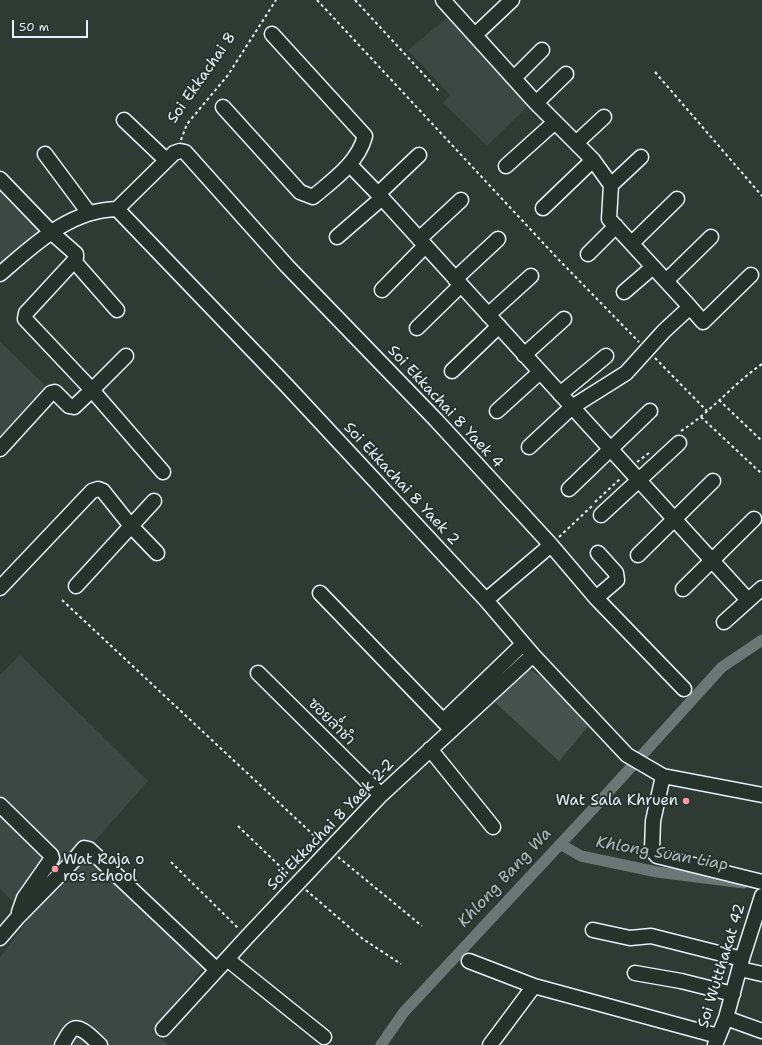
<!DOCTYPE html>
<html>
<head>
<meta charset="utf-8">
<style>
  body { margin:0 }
  #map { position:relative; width:762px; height:1045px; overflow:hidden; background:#2e3b35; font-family:"Shantell Sans",sans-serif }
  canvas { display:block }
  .scale { position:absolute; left:12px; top:20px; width:76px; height:18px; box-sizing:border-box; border:2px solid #e8f1f8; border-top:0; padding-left:5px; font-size:12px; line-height:14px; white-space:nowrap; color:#e8f1f8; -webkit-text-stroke:3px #26332d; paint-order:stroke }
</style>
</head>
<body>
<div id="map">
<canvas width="762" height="1045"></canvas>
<div class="scale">50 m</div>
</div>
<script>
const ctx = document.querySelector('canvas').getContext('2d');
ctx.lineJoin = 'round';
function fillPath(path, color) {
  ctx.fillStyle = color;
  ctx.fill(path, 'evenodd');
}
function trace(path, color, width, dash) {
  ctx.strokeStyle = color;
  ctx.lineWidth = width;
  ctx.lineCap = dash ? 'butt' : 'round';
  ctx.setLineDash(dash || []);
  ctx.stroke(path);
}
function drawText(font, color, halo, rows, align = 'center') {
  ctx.font = font + ' "Shantell Sans","Playpen Sans Thai",sans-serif';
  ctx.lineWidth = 4;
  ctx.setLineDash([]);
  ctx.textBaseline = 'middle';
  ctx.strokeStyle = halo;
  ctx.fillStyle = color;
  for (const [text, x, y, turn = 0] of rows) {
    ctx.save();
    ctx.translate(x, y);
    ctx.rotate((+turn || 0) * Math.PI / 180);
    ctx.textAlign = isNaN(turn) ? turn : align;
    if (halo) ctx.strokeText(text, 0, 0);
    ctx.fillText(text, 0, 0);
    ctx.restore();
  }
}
fillPath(new Path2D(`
  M448,17L528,106L487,146L443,103L450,95L408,50Z
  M0,174L51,224L0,269Z
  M0,342L45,385L0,437Z
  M20,655L148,781L88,849L209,960L152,1032L169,1045H0V957L30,917L0,889V675Z`), '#3b4843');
fillPath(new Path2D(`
  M525,667L543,677L590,724L559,761L489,697Z`), '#45524e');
trace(new Path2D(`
  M560,844L581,856L657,872L744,883
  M381,1045L404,1012L593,809L722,667L762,640`), '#6b7775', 11);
const minor = new Path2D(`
  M443,0L536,103L593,160L611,185L609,219L690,307L664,331L626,373L572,407L529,447
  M475,35L512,0
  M514,78L542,50
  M536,103L566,74
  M223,107L300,192L313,197C333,180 358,163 365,136L272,34
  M124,120L166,160
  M576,143L604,117
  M45,154L89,213
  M350,165L382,198L748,600
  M506,166L555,122
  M0,179L51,232L76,254V258L74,261L26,313L25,319L92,390L126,356
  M611,185L641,157
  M378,194L419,155
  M543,208L593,160
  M117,209L287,386L486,600L533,655L627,755L663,776L762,795
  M337,237L382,198
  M419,239L461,200
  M632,243L677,199
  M588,254L616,226
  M74,261L117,310
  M0,274C34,245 69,210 117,209L174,153L180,151L185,152L287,266L436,420L551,545L596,598L684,689
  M455,279L498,239
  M666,281L711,237
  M382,290L425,246
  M624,292L653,267
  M690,307L703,322L751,275
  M488,315L531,276
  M417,328L461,285
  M524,355L564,319
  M452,371L499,326
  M560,394L606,356
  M497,411L540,372
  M0,449L51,393L55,392L69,406L74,407L92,390L163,472
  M569,489L650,411
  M601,515L679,443
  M638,555L713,481
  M76,586L154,501
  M0,588L92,491L98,489L103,491L131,526L157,553
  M683,589L754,519
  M320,593L452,730
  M596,598L617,580L616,573L598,553
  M486,600L551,545
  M724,622L762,588
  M258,673L381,795
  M443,721L523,644
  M430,749L493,827
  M663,776L653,821L652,850L657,856L762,882
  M0,805L51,855L52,858L24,898L19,912
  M593,930L630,938L651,936L742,959
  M0,938L18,917L74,860L84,848L89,849L217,970
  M227,959L324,1037
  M469,961L534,986L718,1036
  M740,969L762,974
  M635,973L681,981L733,994
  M726,1018L762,1031
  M163,1029L247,937L381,795L533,655
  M62,1045C65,1041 67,1035 71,1031C79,1022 93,1039 100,1045
  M490,1045L534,986
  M715,1045L726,1018L742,959L762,896`);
trace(minor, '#e8f1f8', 17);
trace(new Path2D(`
  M317,0L559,260L639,342
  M355,0L439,91
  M655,72L762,196
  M181,140L187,124L228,75L276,0
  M655,358L707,411
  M719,400L762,441
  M701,417L762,474
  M681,431C711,412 733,384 762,364
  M637,462L649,453
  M595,502L621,478
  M559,537L592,506
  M62,600L321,842
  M238,826L289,875
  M338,857L422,926
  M171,862L239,929
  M306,890L363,939L401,964`), '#e8f1f8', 2, [3, 3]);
trace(minor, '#26332d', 14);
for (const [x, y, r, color] of [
  [686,801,4,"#ff9aa2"],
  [55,869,4,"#ff9aa2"]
]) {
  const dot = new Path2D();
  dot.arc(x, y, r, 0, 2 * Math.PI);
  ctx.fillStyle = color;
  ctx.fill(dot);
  trace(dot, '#26332d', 1.5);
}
drawText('15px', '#e8f1f8', '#26332d', [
  ["Soi Ekkachai 8",202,78,-55],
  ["Soi Ekkachai 8 Yaek 4",445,407,47],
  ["Soi Ekkachai 8 Yaek 2",401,484,47],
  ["ซอยล่ำชำ",331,722,45],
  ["Soi Ekkachai 8 Yaek 2-2",331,825,-46],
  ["Soi Wutthakat 42",722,966,-73]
]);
drawText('15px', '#e8f1f8', '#26332d', [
  ["Wat Sala Khruen",678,801],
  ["Wat Raja o",63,860,"left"],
  ["ros school",63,877,"left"]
], 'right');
drawText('italic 16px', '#b0babd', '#26332d', [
  ["Khlong Suan Liap",662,854,10],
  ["Khlong Bang Wa",505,878,-47]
]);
</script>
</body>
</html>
